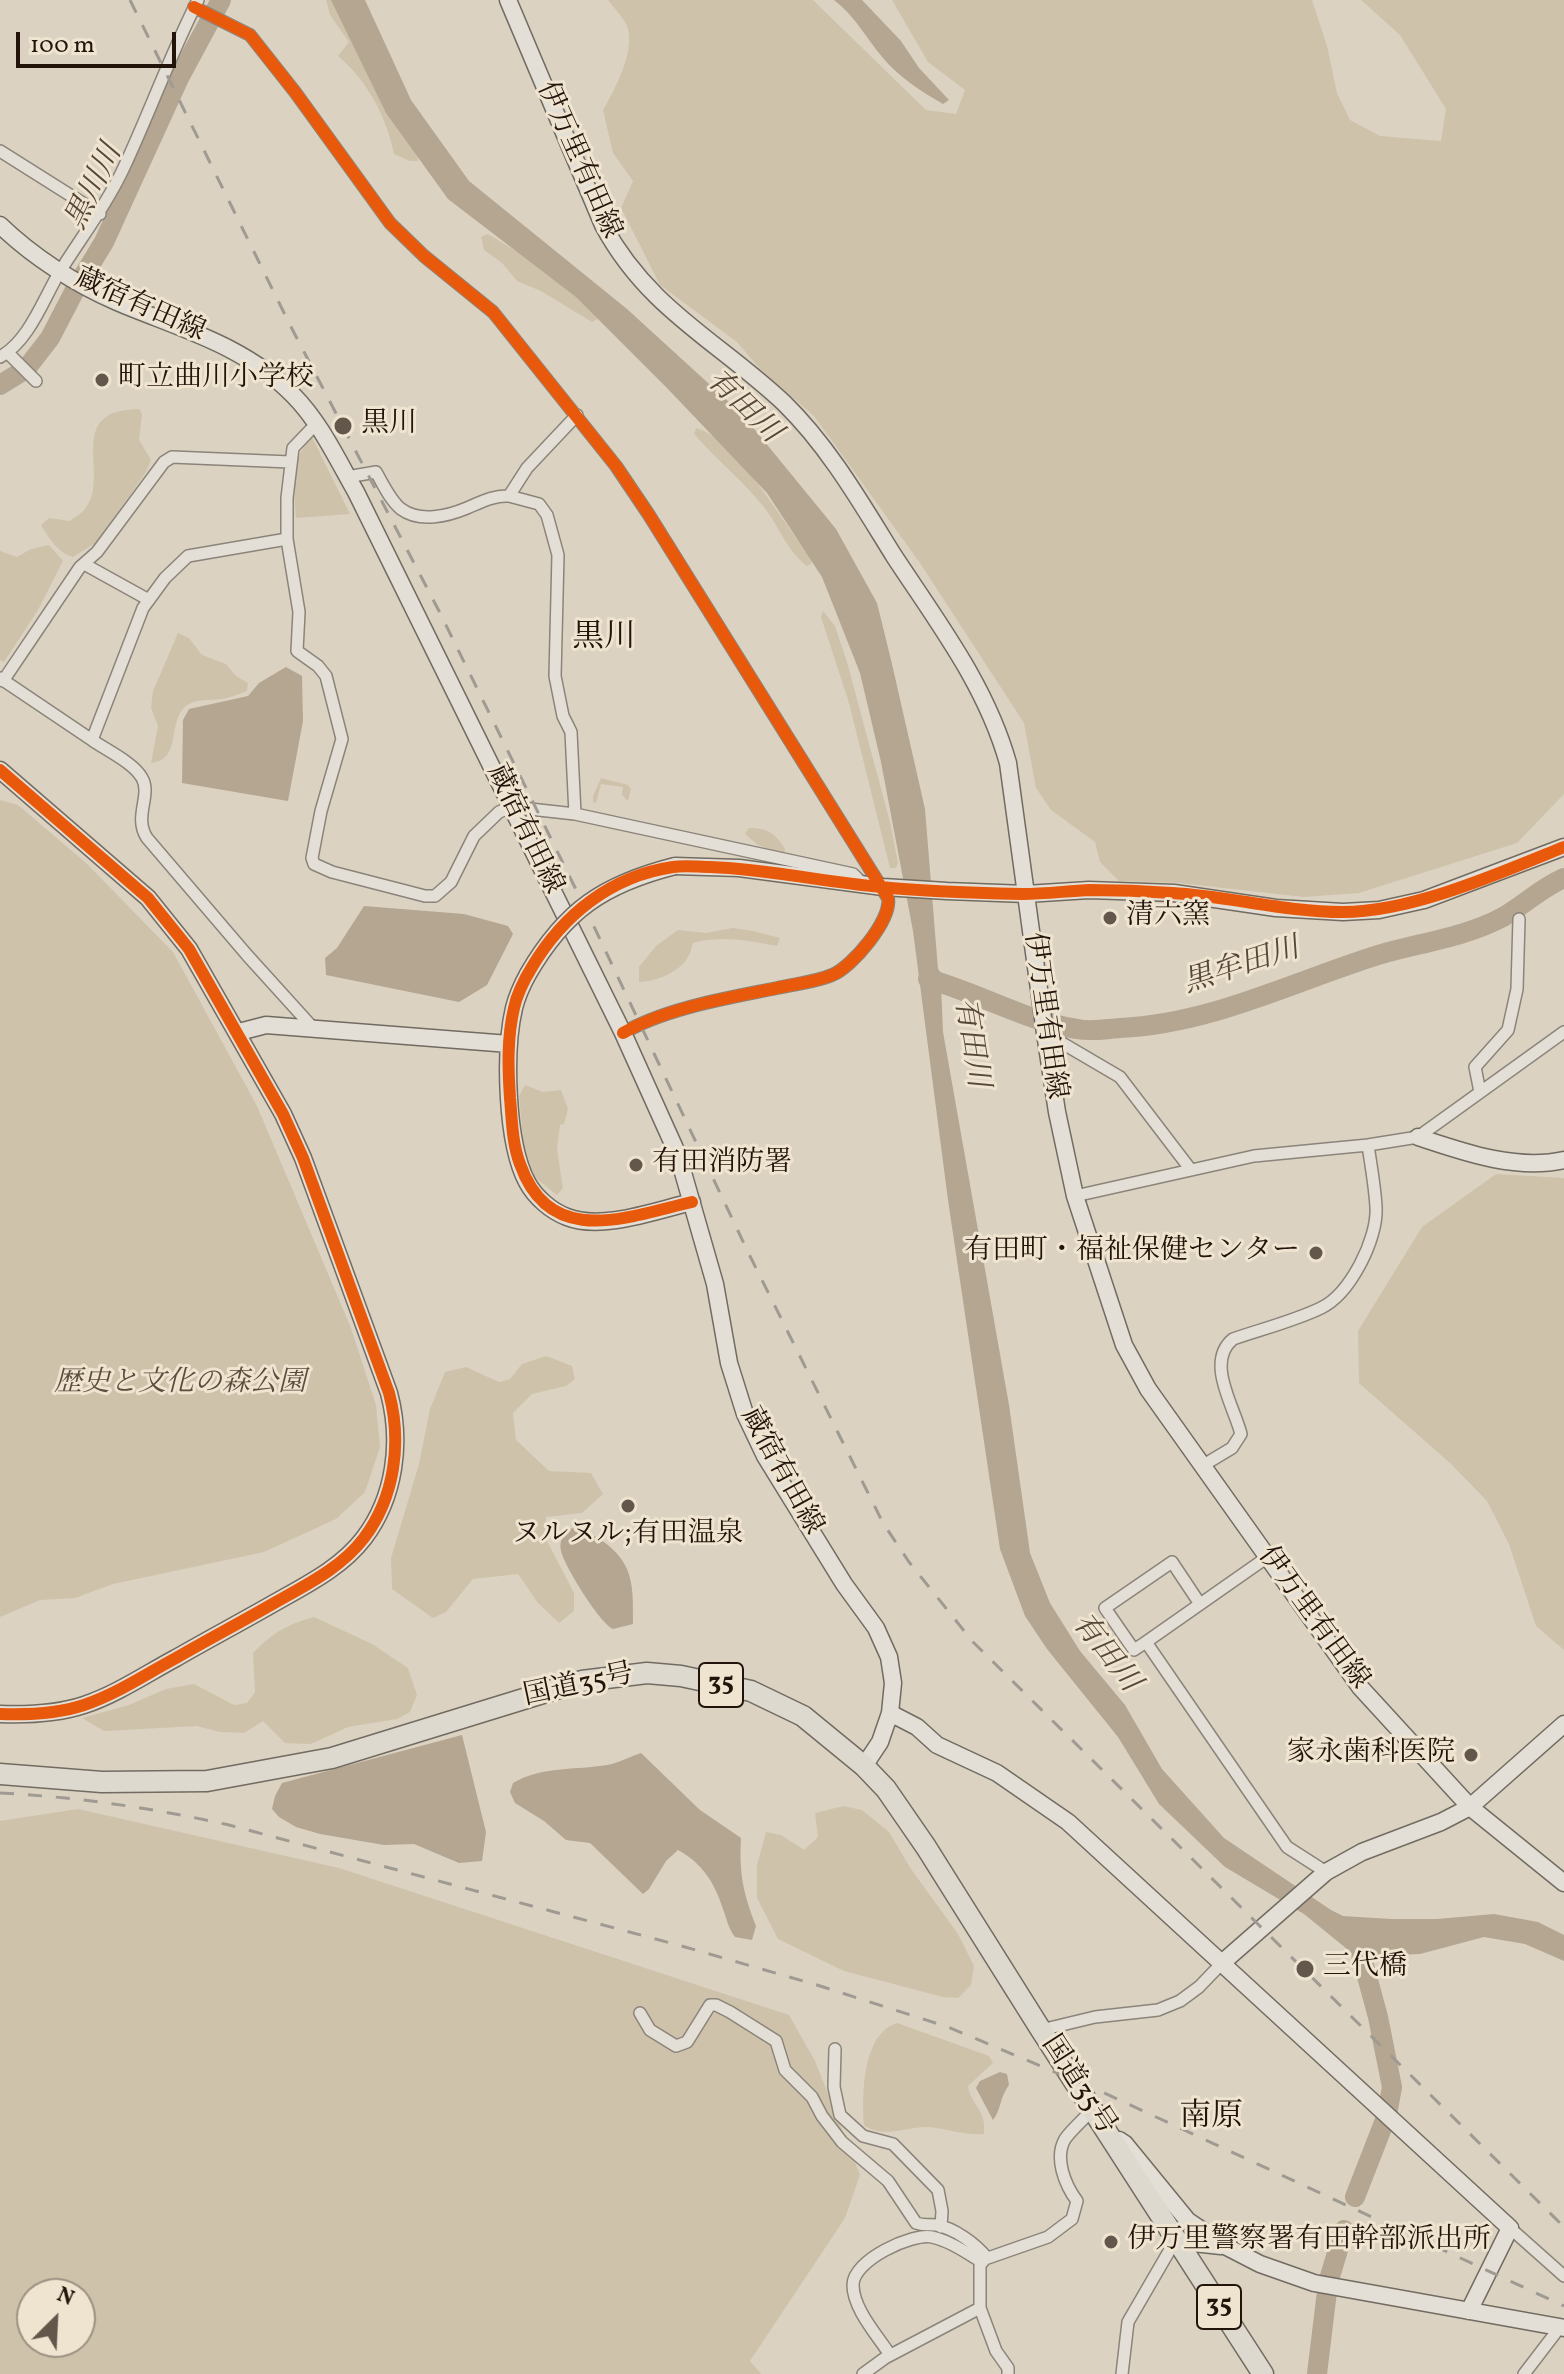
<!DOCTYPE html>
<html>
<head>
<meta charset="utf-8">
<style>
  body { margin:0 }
  #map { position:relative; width:1564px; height:2374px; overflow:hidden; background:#dbd2c1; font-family:Vollkorn,serif }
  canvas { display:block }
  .north { position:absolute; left:16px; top:2278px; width:80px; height:80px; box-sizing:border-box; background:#efe4d0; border:2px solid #9d9181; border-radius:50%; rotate:24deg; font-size:22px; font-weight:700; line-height:32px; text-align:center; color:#23140b }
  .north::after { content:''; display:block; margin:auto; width:28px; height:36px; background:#63564b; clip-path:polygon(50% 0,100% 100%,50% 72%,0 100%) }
  .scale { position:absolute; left:16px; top:32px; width:160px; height:36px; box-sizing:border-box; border:4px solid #23140b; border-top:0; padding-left:10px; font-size:24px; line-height:28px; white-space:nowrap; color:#23140b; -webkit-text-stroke:6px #efe4d0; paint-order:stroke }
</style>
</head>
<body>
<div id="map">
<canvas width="1564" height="2374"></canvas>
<div class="north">N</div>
<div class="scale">100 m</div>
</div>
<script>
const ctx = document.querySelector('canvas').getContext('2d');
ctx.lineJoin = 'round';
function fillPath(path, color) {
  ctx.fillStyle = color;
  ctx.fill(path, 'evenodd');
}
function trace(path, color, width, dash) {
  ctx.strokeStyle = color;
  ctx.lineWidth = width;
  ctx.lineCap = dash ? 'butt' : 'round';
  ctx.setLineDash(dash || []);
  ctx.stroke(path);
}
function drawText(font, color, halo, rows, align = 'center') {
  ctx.font = font + ' Vollkorn,"Noto Serif JP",serif';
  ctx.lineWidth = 6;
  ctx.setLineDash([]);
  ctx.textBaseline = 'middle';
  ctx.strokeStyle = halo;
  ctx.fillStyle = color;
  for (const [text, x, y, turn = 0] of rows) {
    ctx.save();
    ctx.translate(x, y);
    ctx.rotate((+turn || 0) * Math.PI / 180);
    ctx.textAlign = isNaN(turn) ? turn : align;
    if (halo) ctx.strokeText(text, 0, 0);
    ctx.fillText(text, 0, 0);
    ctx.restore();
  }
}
fillPath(new Path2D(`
  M326,0H346L417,148L418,161H410L394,154C387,118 367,80 338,56L349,42L330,15Z
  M608,0H813L926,110L956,114L965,90L928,62L892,0H1312L1327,46L1337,93L1350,120L1380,136L1441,141L1446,109L1400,35L1361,0H1564V794L1517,843L1359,893L1304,897L1179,883L1119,881L1100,862L1095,842L1051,810L1036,788L1024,723L920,563L814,416L759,368L737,342L660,285L621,208L633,181L613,153L603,110C615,90 636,49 627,26C623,17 614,8 608,0Z
  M488,234L552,273L600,318L592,322L541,291L517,281L502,263L484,250L481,237Z
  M139,409L142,414L139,440L151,460L146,472L97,542L73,557C58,553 49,538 41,525L49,518L70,521C74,517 81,514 85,509C112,476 62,410 139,409Z
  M696,428C736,438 785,527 812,559L811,564L807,566C786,550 779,526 763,506C742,480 716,459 694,434Z
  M312,437L350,514L296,518C294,489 289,460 312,437Z
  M49,545L63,561L38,610L4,662L0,660V551L17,557L31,549Z
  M823,611L835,626L847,662L890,822L898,863L896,868H890L849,703L821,617Z
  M178,633L189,638L202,655L226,664L236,676L248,683L247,691C239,694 230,698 222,699C210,701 194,698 185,707C167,723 182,760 151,763L158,726L151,708L153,691Z
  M601,778L628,785L631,789L628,801L622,795L623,787L601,784L596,803L593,802V796Z
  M0,800L18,805L86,863L173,952L257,1106L351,1328L376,1405L380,1447L365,1492L336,1519L264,1552L113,1584L75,1598L40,1600L0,1617Z
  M749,828C768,828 776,834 785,849L784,855L758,845L745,834Z
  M733,928L753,931L780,938L777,946C749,941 722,935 693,943C691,948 691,953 688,957C680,972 655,982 639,982V967L656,946L678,930L706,933Z
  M525,1085L543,1092L561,1090L568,1109L564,1124L560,1125L557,1149L563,1188L557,1195L533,1176L525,1162L519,1096Z
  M1496,1174L1564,1178V1650L1536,1626L1509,1544L1487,1501L1451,1464L1359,1383L1358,1331L1422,1227Z
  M546,1356L572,1366L575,1379L566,1386L532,1394L513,1413L516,1440L549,1471L591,1473L603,1494L582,1513L546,1517V1539L574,1593V1611L559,1623L538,1603L518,1574L473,1579L446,1612L433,1618L392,1589L391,1558L419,1464L430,1409L445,1372L466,1367L499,1382L510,1379L522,1364Z
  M314,1617L372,1644L408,1668L417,1695L410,1712L397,1719L348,1727L311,1744L285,1743L263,1721L244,1733L220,1732L197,1726L104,1731L82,1718L129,1705L166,1689L194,1684L234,1705L247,1703L255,1692L253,1653C272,1633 288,1624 314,1617Z
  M843,1806L862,1810L889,1832L911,1869L958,1934L974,1966L971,1985L958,1998L943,1997L844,1971L778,1939L757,1898V1865L766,1832L781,1835L804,1850L818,1837L815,1813Z
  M78,1809L339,1868L789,2015L815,2061L860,2175L845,2218L750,2361L761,2374H0V1821ZM32,2294H80V2342H32Z
  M897,2023L989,2056L993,2063L968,2086C971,2106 987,2110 984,2134C965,2136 946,2128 927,2127C905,2127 883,2139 864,2125C862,2095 862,2034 897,2023Z`), '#cfc2ab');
fillPath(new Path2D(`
  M331,0H365L411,100L469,181L627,309L742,414L836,529L877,603L892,664L925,809L938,969L945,978L941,986L943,1032L1009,1405L1030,1553L1050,1603L1080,1651L1125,1705L1162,1769L1224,1838L1331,1910L1343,1916L1391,1919H1437L1494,1914L1538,1922L1564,1935V1961L1525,1944L1484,1937L1420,1954L1367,1956L1347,1949L1304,1914L1225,1867L1159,1804L1118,1737L1047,1649L1025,1616L1000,1549L948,1200L913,931L881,762L860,673L822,577L767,493L667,388L576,297L448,199L386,113Z
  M834,0H862L901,41L919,68L949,100L943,104C922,92 899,77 883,58C866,38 855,16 834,0Z
  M286,667L302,676L303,721L288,801L182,783L183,720L189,709L248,696L259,683Z
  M364,906L464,914L508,926L513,934L487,985L459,1002L326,975L325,958L337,948Z
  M568,1528C582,1529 592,1534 604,1542C635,1565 633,1588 633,1624L613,1629C599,1622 565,1567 561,1551C559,1541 563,1536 568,1528Z
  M462,1735L486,1832L482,1861L459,1863L414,1844L384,1845L320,1834L296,1827L279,1817L272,1809L275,1796L282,1783Z
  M641,1753L700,1810L741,1838C739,1873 743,1893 756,1926L752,1940L735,1937C728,1927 727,1920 723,1909C715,1883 702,1863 678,1850L666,1861L649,1889L643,1894L590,1843L566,1840L544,1821L515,1803L510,1792L513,1783C543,1765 579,1771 612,1764C622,1761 632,1756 641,1753Z
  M1000,2072L1007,2074L1009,2085C999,2099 1002,2108 993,2120L976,2088L980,2081Z`), '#b4a691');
trace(new Path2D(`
  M0,385L26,369L50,338L76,288L104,242L179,78L221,0
  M928,979C979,993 1025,1021 1077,1029C1091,1032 1106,1029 1120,1028C1210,1024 1290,983 1375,956C1417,943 1464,938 1503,917C1524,905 1541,888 1564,878
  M1352,1929L1358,1943L1378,2017L1392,2087L1387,2115L1355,2197
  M1317,2374L1328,2283L1344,2230`), '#b4a691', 20);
const street = new Path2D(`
  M194,7L250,35L295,92L390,223L424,256L493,312L616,466L649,515L888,898C892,920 852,967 832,975C816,982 794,984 777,988C728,998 666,1008 623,1033
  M0,151L100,214
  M8,353L36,381
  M0,357C29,341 43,300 59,273C82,236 108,203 126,163C151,109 171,53 198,0
  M347,477L376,472C383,484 390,500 401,509C420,523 448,516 467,508C481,502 494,495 509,496L527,468L577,415
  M509,496L539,504L547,515L558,555L555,676L563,716L571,732L575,814
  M287,539L299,612L297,651L318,666L326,676L342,739L321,811L312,858L314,864L332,872L425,896H435L451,882L474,836L499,812L512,807L575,814L853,874L864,885
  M84,564L149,600
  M0,678L92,740L143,608L165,578L188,556L287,539V498L293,448L317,423
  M3,681L80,567L97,552L164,462L172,457L290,462
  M92,740C106,750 134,763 142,778C152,795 133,817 147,838L247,955L314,1029
  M1045,1033L1120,1077L1191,1170
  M1480,1092L1475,1067L1508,1030L1517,989L1519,919
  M1075,1196L1254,1156L1368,1145L1418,1137L1564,1032
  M1202,1466L1232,1448L1241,1434C1234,1406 1205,1362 1233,1339C1262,1329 1294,1321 1321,1308C1350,1294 1378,1239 1376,1207C1375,1187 1371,1166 1368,1145
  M1266,1558L1146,1642L1287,1847L1326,1872
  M1146,1642L1134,1650L1105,1608L1172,1562L1200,1604
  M640,2013L650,2030L676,2046L687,2042L710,2005H716L730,2012L776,2041L785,2070L812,2097L822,2116L842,2142L888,2181L916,2223C924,2226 928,2224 936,2225C954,2228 976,2244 987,2258
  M1041,2030L1095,2017L1158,2010L1180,2001L1199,1987L1223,1962
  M835,2049L834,2087L840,2115L863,2136L893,2144L938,2190L942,2211L941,2227
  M1510,2228L1564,2276
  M890,2355C878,2336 853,2309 853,2285C853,2260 912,2233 932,2237C950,2241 967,2253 982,2262
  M863,2374L885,2358L980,2308
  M1008,2374V2368L996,2351L980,2308V2265L985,2259L1048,2237L1072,2219L1077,2201C1065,2185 1054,2158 1065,2139C1072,2129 1084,2119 1092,2110
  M1122,2374L1128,2322L1175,2241
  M1524,2374L1560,2327`);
const secondary = new Path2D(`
  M508,0L603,225C648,309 718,341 784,403C829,447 861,503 894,556C938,623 986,685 1008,763L1045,1033L1057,1112L1075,1196L1124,1345L1148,1389L1360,1687L1470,1807L1564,1883
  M0,225C32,256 75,284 117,302C178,328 245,345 293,395C320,422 337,459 356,492L623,1033L678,1155L715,1284L729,1363L745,1414L765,1456L844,1584L876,1628L889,1657L893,1683L890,1713L880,1742L864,1766
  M0,770L148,898L189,949L283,1114L303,1158L389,1393C402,1442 395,1497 364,1538C342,1567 308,1584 276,1602C243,1621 209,1639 176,1658C146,1674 117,1694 84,1705C57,1714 29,1715 0,1714
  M675,866L739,868L883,887L947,891L1026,894L1089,890L1174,893L1276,908L1343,912L1379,910L1424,900L1564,847
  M528,974C522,985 517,996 514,1008C504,1051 506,1143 527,1182C535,1197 551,1211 567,1217C602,1231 657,1210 692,1202
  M239,1032L266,1025L509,1044
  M1418,1137C1463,1152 1516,1171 1564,1160
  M890,1713L917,1727L937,1745L997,1773L1068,1822L1510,2228L1469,2311
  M1223,1962L1326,1872L1362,1852L1441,1822L1470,1807L1564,1724
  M1119,2140L1125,2144L1188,2221L1227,2247L1260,2264L1314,2283L1564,2328
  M1175,2241L1221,2246`);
const highway = new Path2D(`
  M0,1774L102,1782L207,1781L332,1758L582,1681L647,1673L681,1676L751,1691L803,1716L864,1766L886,1789L926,1847L1041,2030L1263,2374`);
trace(street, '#8b847a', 14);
trace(secondary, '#716b61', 19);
trace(highway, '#716b61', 23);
trace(street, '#e4dfd6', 11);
trace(secondary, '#e4dfd6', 16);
trace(highway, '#ded9cf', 20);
trace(new Path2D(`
  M130,0L290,325L439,611L589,916L747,1250L883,1523L909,1562L973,1642L1564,2227
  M0,1793C77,1797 153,1808 229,1825L678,1945L817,1985L948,2027L1100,2091L1564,2306`), '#9f9a92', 3, [14, 14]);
const secondaryBridge = new Path2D(`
  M528,974C565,910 604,884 675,866`);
trace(secondaryBridge, '#716b61', 19, []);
trace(secondaryBridge, '#e4dfd6', 16);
trace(new Path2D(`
  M194,7L250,35L295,92L390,223L424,256L493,312L616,466L649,515L888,898C892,920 852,967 832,975C816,982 794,984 777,988C728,998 666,1008 623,1033
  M0,770L148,898L189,949L283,1114L303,1158L389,1393C402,1442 395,1497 364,1538C342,1567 308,1584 276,1602C243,1621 209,1639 176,1658C146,1674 117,1694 84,1705C57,1714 29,1715 0,1714
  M692,1202C627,1217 550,1249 520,1164C512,1143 512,1120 510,1098C508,1068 507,1038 514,1008C517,994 524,980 532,967C563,915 611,876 673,867C685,865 698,867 710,867C767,869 824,882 881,887C928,892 976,893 1023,894C1045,894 1067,891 1090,890C1117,890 1145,891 1172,893C1229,896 1285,912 1343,912C1412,912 1500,873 1564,847`), '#e8590c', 12);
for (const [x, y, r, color] of [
  [102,380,8,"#63564b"],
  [343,426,10,"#63564b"],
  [1110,918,8,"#63564b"],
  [636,1165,8,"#63564b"],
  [1316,1253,8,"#63564b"],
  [628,1506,8,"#63564b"],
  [1471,1755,8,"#63564b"],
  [1305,1969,10,"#63564b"],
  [1111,2242,8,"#63564b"]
]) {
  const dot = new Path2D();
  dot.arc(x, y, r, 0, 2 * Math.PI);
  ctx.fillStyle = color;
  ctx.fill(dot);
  trace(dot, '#efe4d0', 3);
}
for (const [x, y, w] of [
  [721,1685,44],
  [1219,2307,44]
]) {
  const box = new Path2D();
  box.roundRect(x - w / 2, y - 22, w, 44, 6);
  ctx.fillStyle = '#efe4d0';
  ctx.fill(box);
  trace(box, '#23140b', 2);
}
drawText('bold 26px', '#23140b', null, [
  ["35",721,1685],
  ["35",1219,2307]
]);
drawText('28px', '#23140b', '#efe4d0', [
  ["伊万里有田線",577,161,66],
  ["蔵宿有田線",139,307,24],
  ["蔵宿有田線",523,830,64],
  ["伊万里有田線",1043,1016,82],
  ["蔵宿有田線",780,1472,61],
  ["伊万里有田線",1312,1619,54],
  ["国道35号",579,1687,-12],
  ["国道35号",1077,2086,57]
]);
drawText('28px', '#23140b', '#efe4d0', [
  ["町立曲川小学校",118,380],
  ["黒川",361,426],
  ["清六窯",1126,918],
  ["有田消防署",652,1165],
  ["有田町・福祉保健センター",1300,1253,"right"],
  ["ヌルヌル;有田温泉",628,1536,"center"],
  ["家永歯科医院",1455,1755,"right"],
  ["三代橋",1323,1969],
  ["伊万里警察署有田幹部派出所",1127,2242]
], 'left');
drawText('italic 28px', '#5c4c3d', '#efe4d0', [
  ["歴史と文化の森公園",180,1385]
]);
drawText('italic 30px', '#574738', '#efe4d0', [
  ["黒川川",96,188,-64],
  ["有田川",742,408,44],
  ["黒牟田川",1242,968,-18],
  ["有田川",969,1043,81],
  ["有田川",1104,1654,52]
]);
drawText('32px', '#23140b', '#efe4d0', [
  ["黒川",604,640],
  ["南原",1211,2119]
]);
</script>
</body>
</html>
